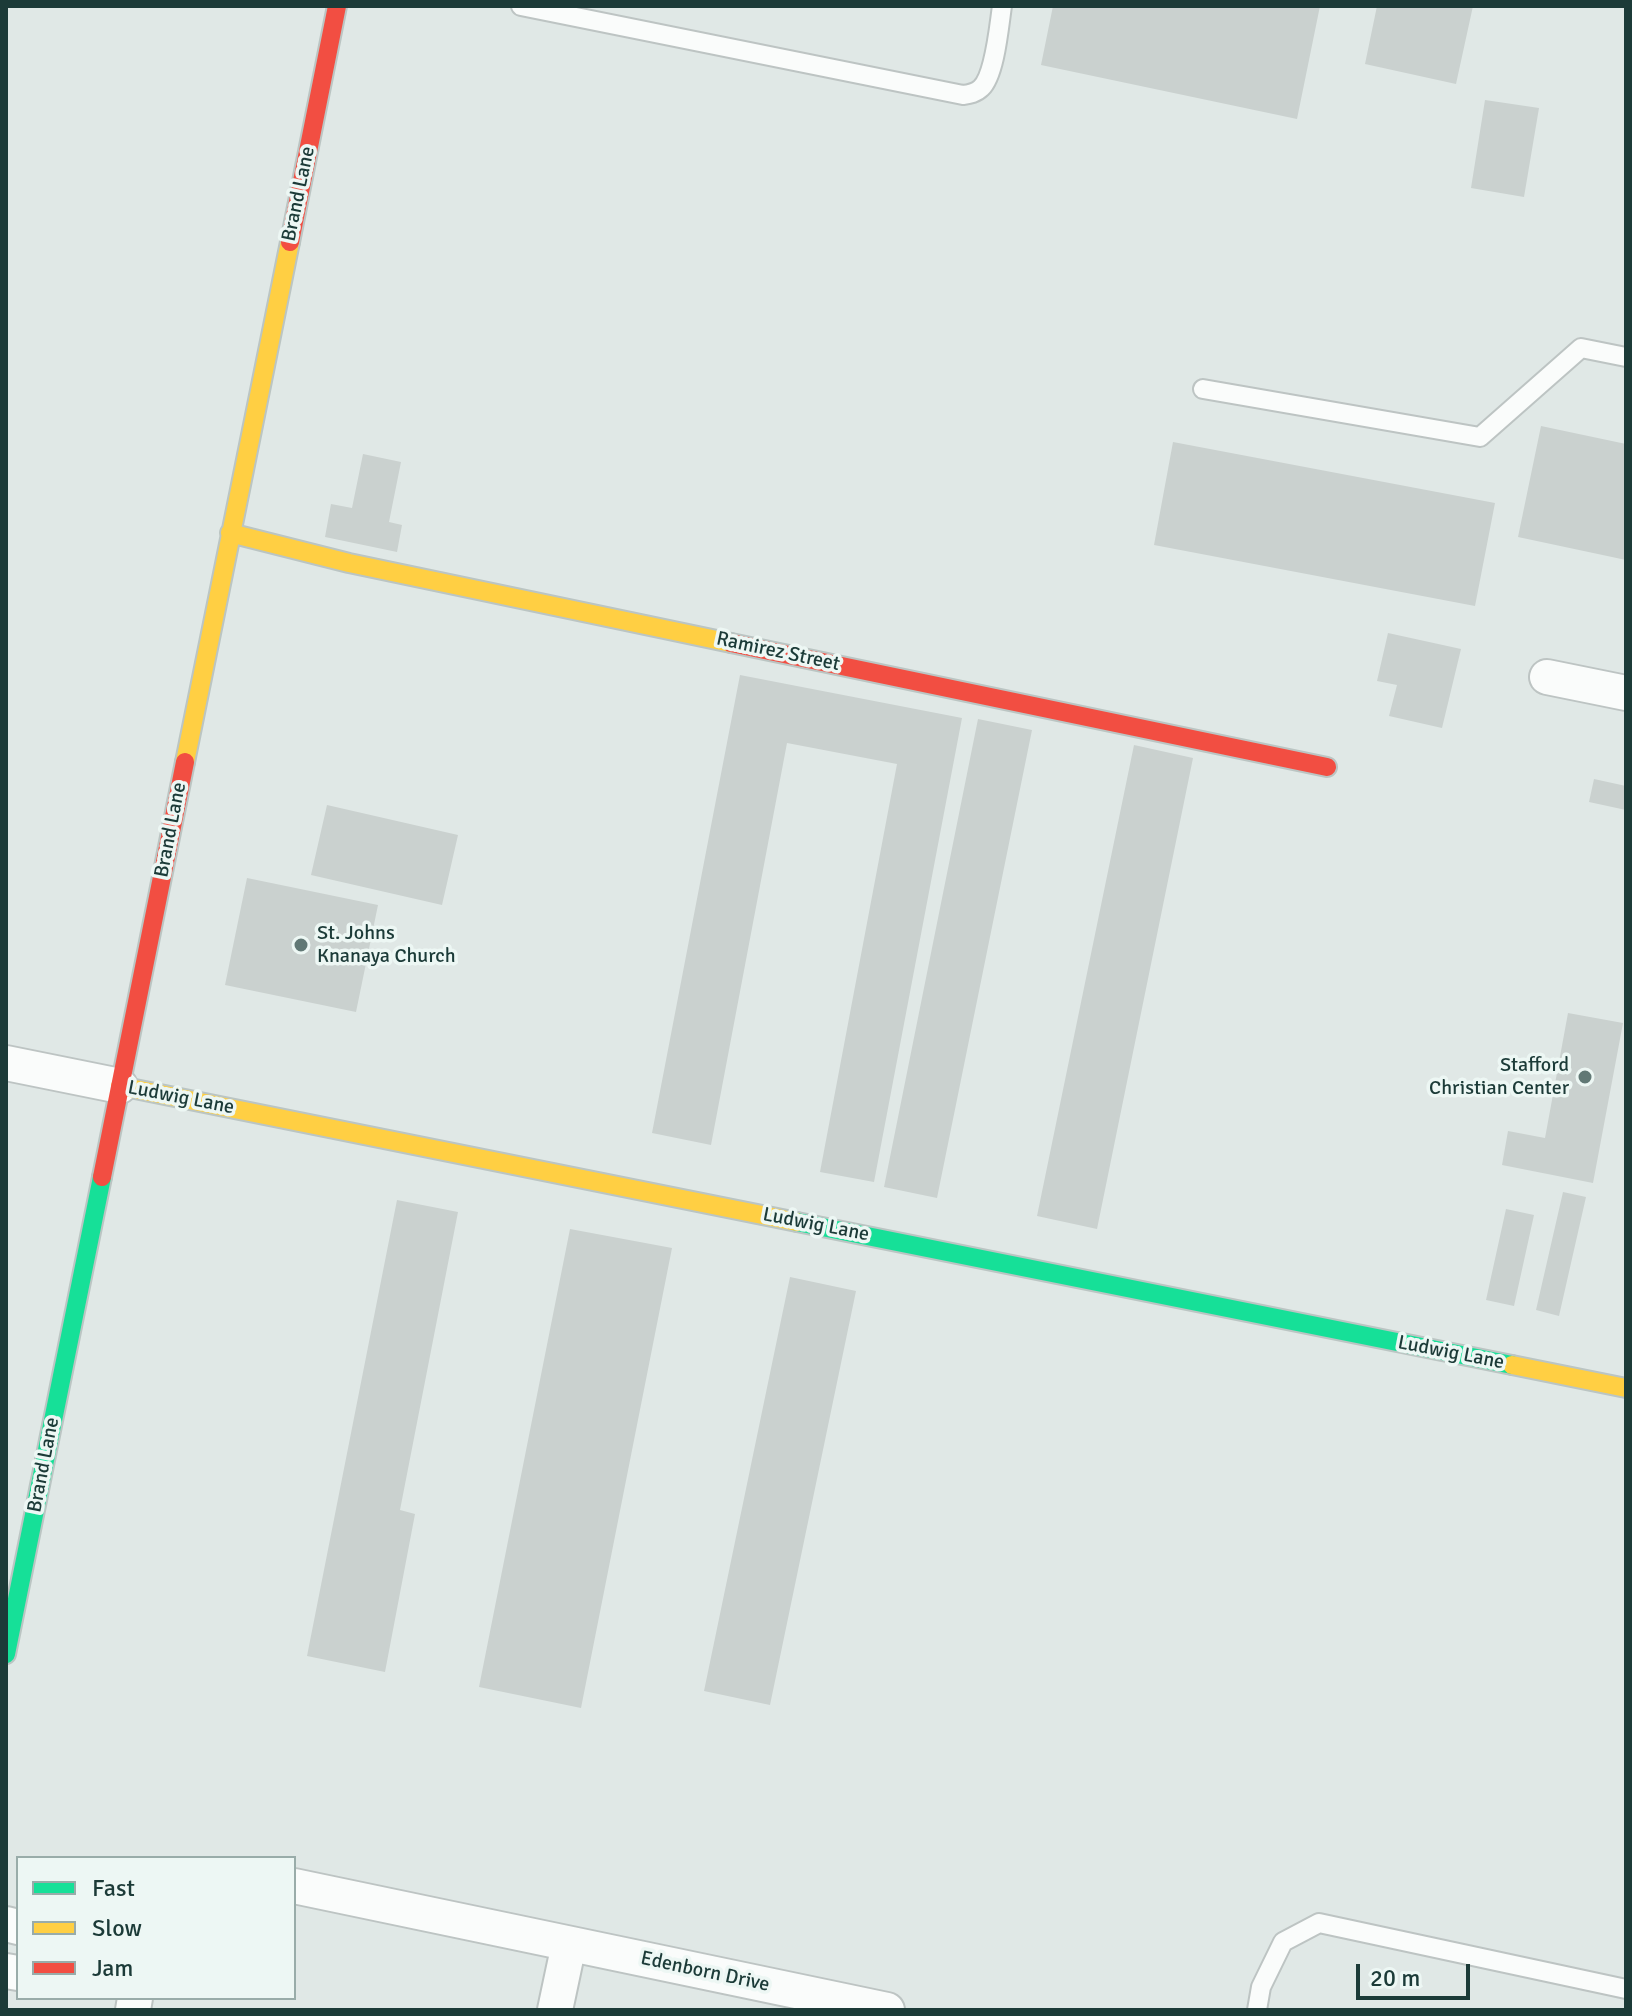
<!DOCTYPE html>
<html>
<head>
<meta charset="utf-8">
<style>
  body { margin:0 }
  #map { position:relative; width:1632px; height:2016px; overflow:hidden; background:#e0e8e6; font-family:Signika,sans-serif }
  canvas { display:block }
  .frame { position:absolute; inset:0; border:8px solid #1c3b38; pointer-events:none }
  .legend { position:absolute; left:16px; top:1856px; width:280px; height:144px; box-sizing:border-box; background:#edf7f4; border:2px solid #99aca9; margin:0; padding:10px 14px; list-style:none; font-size:24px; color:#1c3b38 }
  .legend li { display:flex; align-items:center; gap:16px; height:40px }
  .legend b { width:40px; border:2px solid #99aca9 }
  .scale { position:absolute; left:1356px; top:1964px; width:114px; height:36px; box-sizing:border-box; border:4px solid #1c3b38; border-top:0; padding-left:10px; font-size:24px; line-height:28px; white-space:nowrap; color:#1c3b38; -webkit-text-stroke:6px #edf7f4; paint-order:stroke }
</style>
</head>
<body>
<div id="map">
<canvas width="1632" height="2016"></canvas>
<div class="frame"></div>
<ul class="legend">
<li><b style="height:10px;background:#16e098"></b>Fast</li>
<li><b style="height:10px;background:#ffcf43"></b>Slow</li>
<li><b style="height:10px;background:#f24e42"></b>Jam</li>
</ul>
<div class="scale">20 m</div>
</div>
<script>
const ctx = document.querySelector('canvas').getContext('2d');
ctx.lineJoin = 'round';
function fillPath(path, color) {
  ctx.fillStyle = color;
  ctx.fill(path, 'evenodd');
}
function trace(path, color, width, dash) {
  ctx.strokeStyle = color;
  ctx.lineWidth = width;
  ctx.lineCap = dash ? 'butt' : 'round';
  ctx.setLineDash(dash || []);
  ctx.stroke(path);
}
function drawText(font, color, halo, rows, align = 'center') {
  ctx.font = font + ' Signika,sans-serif';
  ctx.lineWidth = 7;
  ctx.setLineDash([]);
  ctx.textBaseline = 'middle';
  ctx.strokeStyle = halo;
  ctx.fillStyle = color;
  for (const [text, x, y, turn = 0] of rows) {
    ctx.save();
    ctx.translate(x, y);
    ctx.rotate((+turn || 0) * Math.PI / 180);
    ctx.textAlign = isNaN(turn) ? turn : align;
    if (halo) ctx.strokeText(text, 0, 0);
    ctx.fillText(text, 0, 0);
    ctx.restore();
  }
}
fillPath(new Path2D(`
  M1053,6H1320L1297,119L1041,65Z
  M1377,6H1473L1456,84L1365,64Z
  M1485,100L1539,108L1524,197L1471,188Z
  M1541,426L1626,444V560L1518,537Z
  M1173,442L1495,503L1475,606L1154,545Z
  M363,454L401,462L389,522L402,525L397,552L325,537L331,504L352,508Z
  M1388,633L1461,649L1442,728L1389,716L1397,685L1377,681Z
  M740,675L962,718L874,1182L820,1172L897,764L787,743L711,1145L652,1133Z
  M978,719L1032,730L937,1198L884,1187Z
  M1134,745L1193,758L1097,1229L1037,1216Z
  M1594,779L1626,786V810L1589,802Z
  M327,805L458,835L442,905L311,875Z
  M247,878L378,905L356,1012L225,985Z
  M1568,1013L1623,1023L1593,1183L1502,1165L1508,1131L1545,1138Z
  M1563,1192L1586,1197L1559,1316L1536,1310Z
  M397,1200L458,1212L400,1510L415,1514L385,1672L307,1656Z
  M1506,1209L1534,1215L1514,1306L1486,1300Z
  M570,1229L672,1248L581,1708L479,1687Z
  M790,1277L856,1291L770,1705L704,1691Z`), '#cad1cf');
const lane = new Path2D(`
  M521,6L963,95C970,94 976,93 981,88C995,75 999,26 1002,6
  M1203,389L1480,437L1581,348L1626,357
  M1257,2010L1261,1987L1283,1942L1319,1923L1626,1989`);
const street = new Path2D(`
  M1547,677L1626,693
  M6,1063L120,1086
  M294,1886L887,2010
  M6,1924L18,1927
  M6,1971L18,1973
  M133,2010L135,1998
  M555,2010L569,1944`);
const fast = new Path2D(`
  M797,1222L1512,1365
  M6,1654L102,1177`);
const slow = new Path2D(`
  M230,533L349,563L731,643
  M185,762L290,242
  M120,1086L797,1222
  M1512,1365L1626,1388`);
const jam = new Path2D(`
  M290,242L337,6
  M731,643L1327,767
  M102,1177L185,762`);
trace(lane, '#bdc4c3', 22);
trace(street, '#bdc4c3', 38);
trace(fast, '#bbc5c3', 22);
trace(slow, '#bbc5c3', 22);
trace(jam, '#bbc5c3', 22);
trace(lane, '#fafcfb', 18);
trace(street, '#fafcfb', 34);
trace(fast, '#16e098', 18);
trace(slow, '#ffcf43', 18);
trace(jam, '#f24e42', 18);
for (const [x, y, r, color] of [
  [301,945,8,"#617875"],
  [1585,1077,8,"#617875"]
]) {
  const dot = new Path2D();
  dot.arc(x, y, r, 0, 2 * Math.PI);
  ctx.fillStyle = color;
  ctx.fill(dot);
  trace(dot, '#edf7f4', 3);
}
drawText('20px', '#1c3b38', '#edf7f4', [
  ["Brand Lane",299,194,-78],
  ["Ramirez Street",778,652,12],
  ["Brand Lane",171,830,-79],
  ["Ludwig Lane",181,1098,11],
  ["Ludwig Lane",816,1225,11],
  ["Ludwig Lane",1451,1353,11],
  ["Brand Lane",44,1465,-79],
  ["Edenborn Drive",705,1972,12]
]);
drawText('20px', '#1c3b38', '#edf7f4', [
  ["St. Johns",317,934],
  ["Knanaya Church",317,957],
  ["Stafford",1569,1066,"right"],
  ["Christian Center",1569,1089,"right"]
], 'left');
</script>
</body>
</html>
